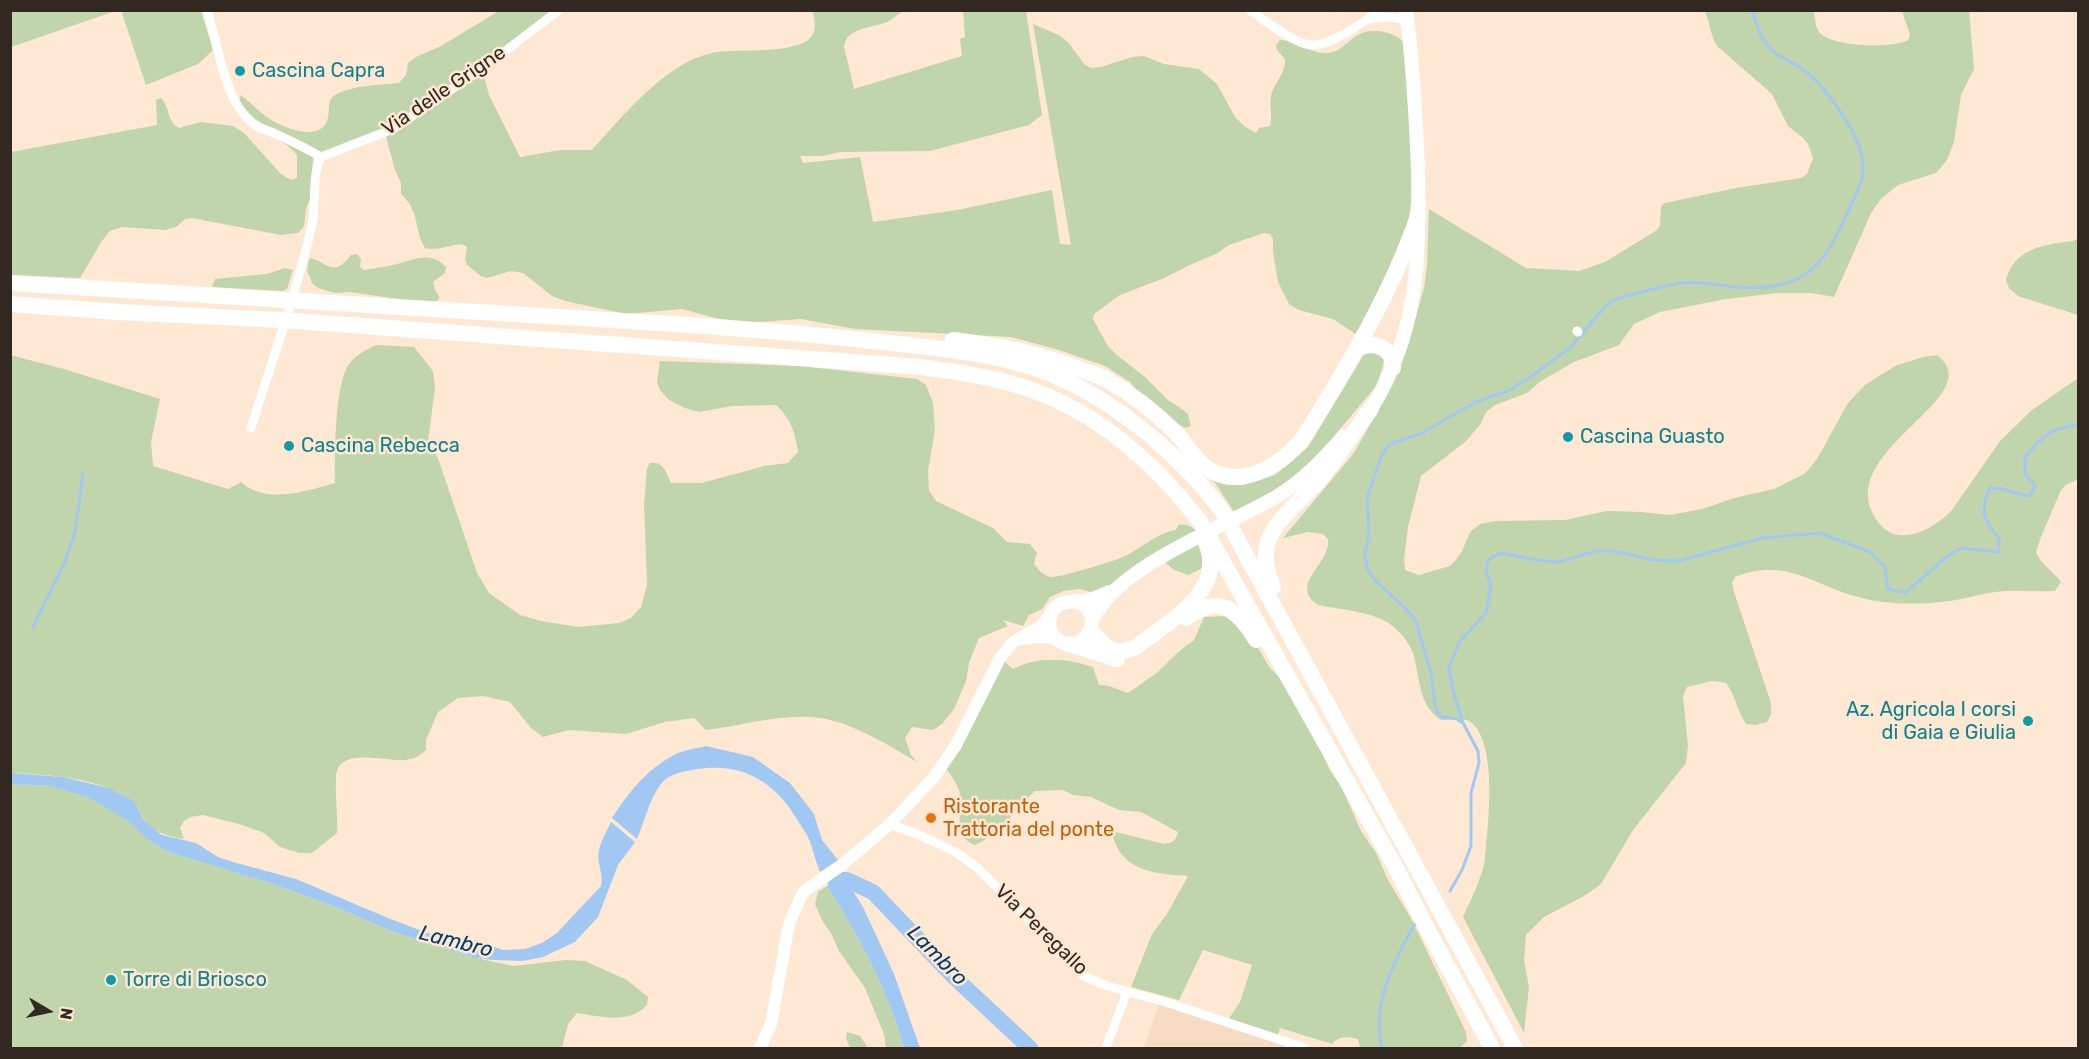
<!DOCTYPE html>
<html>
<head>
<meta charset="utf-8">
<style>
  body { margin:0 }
  #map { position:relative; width:2089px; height:1059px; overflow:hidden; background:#fee8d3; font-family:Rubik,sans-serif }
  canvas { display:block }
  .frame { position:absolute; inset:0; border:12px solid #312921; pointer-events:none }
  .north { position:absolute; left:18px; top:981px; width:60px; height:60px; -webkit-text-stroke:4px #fee8d3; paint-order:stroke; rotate:99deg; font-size:16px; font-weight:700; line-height:24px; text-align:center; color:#312921 }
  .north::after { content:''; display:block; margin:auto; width:21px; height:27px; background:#312921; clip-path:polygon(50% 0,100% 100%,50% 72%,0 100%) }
</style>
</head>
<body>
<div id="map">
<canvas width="2089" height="1059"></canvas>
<div class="frame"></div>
<div class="north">N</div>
</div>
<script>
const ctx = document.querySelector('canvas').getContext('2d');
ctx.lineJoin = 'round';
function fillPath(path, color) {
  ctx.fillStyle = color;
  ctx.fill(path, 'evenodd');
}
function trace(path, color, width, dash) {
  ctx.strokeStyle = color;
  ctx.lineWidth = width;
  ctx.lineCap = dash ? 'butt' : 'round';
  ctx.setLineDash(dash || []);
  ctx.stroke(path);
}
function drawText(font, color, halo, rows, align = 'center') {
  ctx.font = font + ' Rubik,sans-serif';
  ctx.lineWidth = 5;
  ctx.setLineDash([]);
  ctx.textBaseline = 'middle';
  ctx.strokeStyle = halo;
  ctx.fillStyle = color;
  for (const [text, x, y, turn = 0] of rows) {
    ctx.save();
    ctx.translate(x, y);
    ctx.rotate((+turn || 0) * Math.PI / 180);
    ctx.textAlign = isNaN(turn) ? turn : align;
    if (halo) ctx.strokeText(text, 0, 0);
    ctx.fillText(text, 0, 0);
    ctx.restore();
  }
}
fillPath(new Path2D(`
  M1160,1001L1305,1048H1144Z`), '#f7dbc2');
fillPath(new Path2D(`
  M11,10H115V11L11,47Z
  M129,10L201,11L213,50L198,64L146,85L122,13Z
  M499,11H553L482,69L489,95L520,157L560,150H592C619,120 654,78 691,60C698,57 709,53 717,52C739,49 798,54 811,37C817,29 815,19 812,11H903C898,14 893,19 887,22C873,28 847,27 844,46L854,89L962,56L960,39L965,37L963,11H1026L1042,115L1029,125L930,151L840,152L823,156H800L803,163L860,157L873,222L957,210L1052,190L1060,244L1071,245L1033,24L1059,35L1069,43L1084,64L1091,68L1101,67L1132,57L1144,56L1164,64L1199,69L1217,84L1235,117L1244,126L1256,133L1259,128L1270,126C1273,115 1269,106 1271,96C1274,83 1286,73 1285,59L1277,50L1276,45L1280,40C1294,39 1309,53 1325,53C1350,53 1349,25 1384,32C1392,34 1399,37 1405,43L1413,190L1408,223L1404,237L1357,335L1333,319L1299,310L1289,304L1278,282L1273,252V239L1270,234L1264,233L1229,245L1216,254L1192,264L1162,279L1120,295L1094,314L1093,319L1108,346L1117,355L1146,378L1168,400L1183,410L1188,414L1191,426L1186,428L1169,420L1141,396L1130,382L1105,366L1059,350L1011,337L855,329L801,319L745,323L715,318L682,309L626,314L565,301L552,296L523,273L511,271L487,278L481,276L467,265L465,259L467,247L462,244C449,245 439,251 425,248C413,228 421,213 401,194V183L395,170L385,133L372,142L313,156L311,196L306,209L304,226L298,233L281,235L192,218L185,219L176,227L165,230L122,227L110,231L102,241L80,278L11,275V152L157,125L156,100L161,98C170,107 167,122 179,128L201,122L233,126L244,133L281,174L291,180L297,178V155L288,146L277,139L265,125L255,119L238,102L241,95C251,103 260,113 270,119C283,128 319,142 327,121C331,112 326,100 335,95C353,85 379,85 399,83L406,75L408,63L416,57L441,46Z
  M1705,11H1814C1815,18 1815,27 1820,33C1833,47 1892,49 1908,40L1910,35L1902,11H1969L1974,69L1961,95L1954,142L1947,160L1936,173L1898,185L1881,199L1871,213L1834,297L1811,293H1778L1726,299L1660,312L1634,324L1619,345L1574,362L1541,381L1527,393L1495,405L1486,412L1480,425L1465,442L1421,476L1408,527L1404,559L1405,570L1419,575L1450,566L1455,561L1462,551L1470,532L1480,524L1495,521L1565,520L1607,511L1641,512L1670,515L1702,509L1734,498L1774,489L1804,474L1809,469L1817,459L1848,403L1865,385L1895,366L1923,357L1937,355C1991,396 1839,448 1873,514C1891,551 1930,533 1952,510L2000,441L2032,410L2078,378V479L2066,485L2061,490L2041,537L2036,552C2041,565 2053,571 2061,582L2055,591C2035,592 2015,589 1995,592C1980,594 1965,599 1950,601C1918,605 1884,605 1854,596C1811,583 1783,557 1735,577L1732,583L1734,592L1770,700C1772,708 1772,715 1767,722L1756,725L1746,724C1737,711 1736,696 1726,683L1712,681L1687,687L1683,696L1688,746L1686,763L1633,830L1601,884L1586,895L1544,917L1526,935L1524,960L1529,987L1524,1033L1463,917C1471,900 1479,883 1484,865C1485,859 1485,852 1486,846C1489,818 1497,738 1469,721C1461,717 1449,720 1441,720C1418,706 1420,676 1413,653C1409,642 1399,631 1390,624C1374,612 1337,609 1318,605C1288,584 1331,564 1328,539L1323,534L1308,532L1283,538L1354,453L1393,384L1408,345L1424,288L1427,266L1429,209L1526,268L1579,271L1605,262L1657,230L1660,226L1661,206L1665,203L1736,188L1801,178L1807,174L1813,158L1808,144L1803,138L1788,126L1772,94L1717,46C1711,37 1710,23 1705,11Z
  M2078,232V315L2018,296L2009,288L2006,280C2015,247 2044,245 2073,241L2077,239Z
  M357,254L361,259L360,267L364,270C375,268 387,267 397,264C416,259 431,251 446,267L445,273L433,282L435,290L440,297L437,301H411L350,292L335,293L318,288L312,283L307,271L309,259L311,258C332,266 334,276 351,255Z
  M285,268L293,270L287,289L282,291L212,287L215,279L267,274Z
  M377,345L414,347L433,371L435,388L428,441L438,458L477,573L489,593L520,615L541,621L578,627L619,623L631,618L641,607L647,585L644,504L647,468L650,463C664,461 666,473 671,483H702L764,466L788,463L798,452C795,433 791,418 776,405L732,406L699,412L685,408L669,400L660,390L657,382L660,361L801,366L917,379L926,385L933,403L935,430L928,471L929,491L936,501L993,528L1007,542L1030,544L1037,553L1034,564C1039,570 1043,576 1052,577C1057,578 1115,561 1123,557C1141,549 1156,533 1176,530L1178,525C1191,522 1205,535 1206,549C1206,555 1203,563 1201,569L1188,575L1174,570L1158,556L1103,589L1093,593L1080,589L1063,591L1050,597L1042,609L1029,615L1023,626L1003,620L1008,626L979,638L969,663L966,681L954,709L942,724L933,730L912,727L905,738L911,755L917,762C890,746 851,722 820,718C782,713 743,726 706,730L694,718L665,722L626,734L569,730L543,737L531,728L510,702L483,696L458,698L438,712L426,740V750C419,756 414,759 405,760C387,762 337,746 336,777C335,796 338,815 337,833L312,853H300L280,847L264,833L242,825L203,815L190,817L184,821L180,828L184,839C166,837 151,830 141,815C138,810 136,803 131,800C97,777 50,775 11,773L10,355L64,369L160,399L151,442L153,466L228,489L241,482C266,505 306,491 335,483C335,457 334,382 350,363C356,355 367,349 377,345Z
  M1366,351L1379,353L1385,358L1377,385L1314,460L1287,485L1235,513L1211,477L1244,485L1275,475L1291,462L1308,447Z
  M1226,616L1255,643L1270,668L1281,679L1316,738L1329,769L1341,786L1361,831L1376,853L1388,880L1413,922L1466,1032L1467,1041L1460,1048H1360L1358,1039C1348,1037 1340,1035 1332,1044L1280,1028L1278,1035L1228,1020L1240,1002L1252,965L1203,950L1179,1000L1131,987L1152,934L1167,914L1188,876C1157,874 1123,872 1113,837L1116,832L1164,844C1172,843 1176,841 1178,832L1141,812L1119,810L1091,797L1073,795L1063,790L1035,791C1015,810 1001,834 975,845C950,835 964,813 960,794C957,782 950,774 943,765L1000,658L1013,669C1037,656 1068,658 1093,667L1099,685L1109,686L1128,693L1158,672L1178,652L1194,640L1204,617Z
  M11,784L49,786L89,797L128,821L146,838L168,852L270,883L333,906L391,931L476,958L513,966L566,960L585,961L627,980L648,997L647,1005C629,1025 600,1016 577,1013L568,1024L562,1048H11Z
  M827,886C859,937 888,990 904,1048H886L884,1034L865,988L839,951L832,935L822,920L815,904L818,892Z
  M847,1032L860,1036L868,1048H850L846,1038Z`), '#c0d5ac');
fillPath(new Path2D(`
  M706,746L753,757L790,783L814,814L822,840L838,860L820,872C815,860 813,848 808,837C805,831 801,826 798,821C776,783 744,762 698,769C685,771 669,773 661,784C649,799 645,821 637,839L612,818C629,792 646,770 674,755C683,750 696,749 706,746Z
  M11,773L63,777L109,788L134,801L143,819L162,835L196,843L218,857L233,862L296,879L388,918L427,933L464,940H476L503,950L525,949L542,943L557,933L601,886C604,872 596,863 599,850C601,841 607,831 611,822L635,842L618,865L598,917L575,942L543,957L523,961L494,960L476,958L391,931L333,906L270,883L168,852L146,838L128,821L88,797L49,786L11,784Z
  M846,872L851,888L863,907L894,974L920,1048H904C888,990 859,937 827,886Z`), '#a1c8f3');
trace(new Path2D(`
  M33,627L64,564L75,533L83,474
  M1461,722L1457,719L1442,717L1435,708L1431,673L1416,622L1408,611L1374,579L1367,568L1365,555L1369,533L1367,498L1382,454L1388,446L1395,442L1420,434L1476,402L1510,390L1530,377L1571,347L1602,310L1611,302L1619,298C1639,293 1661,286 1681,283C1700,281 1717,285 1735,287C1806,292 1824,267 1850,207C1854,199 1858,191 1861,182C1870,151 1846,119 1829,96C1821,85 1810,74 1799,67C1788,59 1774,56 1766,44C1760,35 1755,21 1752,10
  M1450,891L1462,870L1471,846V793L1479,763L1478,751L1463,723L1453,691L1449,668L1460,641L1486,613L1491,585L1486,571L1488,560L1500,553L1537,560L1558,562L1596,551H1615L1654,560L1678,561L1762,538L1820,533L1870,552L1885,567L1888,589L1905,593L1949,555L1961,548L1998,552L1999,538C1983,519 1979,511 1990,488C2008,487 2014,495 2030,496L2035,485L2025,474V457C2043,436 2050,428 2078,425
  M1382,1048C1371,1006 1394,960 1415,924`), '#a1c8f3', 3);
trace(new Path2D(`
  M835,880H847L873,892L953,976L1030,1048`), '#a1c8f3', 16);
trace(new Path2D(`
  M207,10C219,45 224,107 258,127C264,130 270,131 276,134C291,141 306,148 321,157
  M1250,10C1264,20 1296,45 1312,45C1330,46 1365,22 1379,10
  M1368,19L1389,17L1407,20
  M321,157L393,129L487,65L559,10
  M1577,331L1578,332
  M251,428C272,361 296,294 312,225C317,202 311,178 321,157
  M890,824L922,836L957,853L979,869L1084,976L1107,986L1165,1002L1305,1048
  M1106,1048L1127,992`), '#fff', 9);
trace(new Path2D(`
  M1023,639L1038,637L1056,638
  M760,1048L771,1024L789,924L801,896L806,890L842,865L890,824L934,777L956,745L1000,658L1013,642L1041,626L1050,615`), '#fff', 12);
trace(new Path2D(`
  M1364,416C1375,405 1381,392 1388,377C1420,309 1419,245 1418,171C1416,117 1413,64 1406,10
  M1074,601C1115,613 1077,665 1054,636C1049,630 1048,621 1051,614C1058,598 1074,603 1088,600C1096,599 1102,595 1109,592
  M1092,621C1116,566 1225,527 1276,497C1303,481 1323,459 1344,436`), '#fff', 14);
trace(new Path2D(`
  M10,283C227,298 443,310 659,323C740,328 820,335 900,344C952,350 1007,355 1055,376C1116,401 1183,458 1222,511L1515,1048
  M10,304L118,312L281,320L921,367C957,372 994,377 1029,389C1101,414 1156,464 1201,523L1396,868L1424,923L1492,1048
  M953,340C997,345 1040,353 1082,370C1090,373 1099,375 1107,380C1132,394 1156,413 1176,433C1185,442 1192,455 1202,464C1236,494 1281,466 1304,437C1348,366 1391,294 1418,216
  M1357,349C1370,342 1382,344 1391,356L1393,368
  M1273,587C1267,572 1263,557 1268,542C1277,516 1309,495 1325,473C1341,452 1355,430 1371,409
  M1186,618C1219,593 1238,610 1256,640
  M1091,630C1104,648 1113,657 1136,647C1168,622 1229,590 1205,541
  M1069,644L1117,659`), '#fff', 16);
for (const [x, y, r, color] of [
  [240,71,6,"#0f9aa8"],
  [1568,437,6,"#0f9aa8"],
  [289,446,6,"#0f9aa8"],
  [2028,721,6,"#0f9aa8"],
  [931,818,6,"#e8710a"],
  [111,980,6,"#0f9aa8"]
]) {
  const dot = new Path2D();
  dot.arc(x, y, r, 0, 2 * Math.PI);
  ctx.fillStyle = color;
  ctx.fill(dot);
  trace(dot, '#fee8d3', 2);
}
drawText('20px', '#0d838f', '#fee8d3', [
  ["Cascina Capra",252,71],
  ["Cascina Guasto",1580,437],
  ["Cascina Rebecca",301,446],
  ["Az. Agricola I corsi",2016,710,"right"],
  ["di Gaia e Giulia",2016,733,"right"],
  ["Torre di Briosco",123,980]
], 'left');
drawText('20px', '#312921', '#fee8d3', [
  ["Via delle Grigne",444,91,-34],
  ["Via Peregallo",1041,930,44]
]);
drawText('20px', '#c56008', '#fee8d3', [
  ["Ristorante",943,807],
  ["Trattoria del ponte",943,830]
], 'left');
drawText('italic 21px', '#003d6f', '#fee8d3', [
  ["Lambro",456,942,14],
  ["Lambro",937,956,45]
]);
</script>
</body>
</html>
